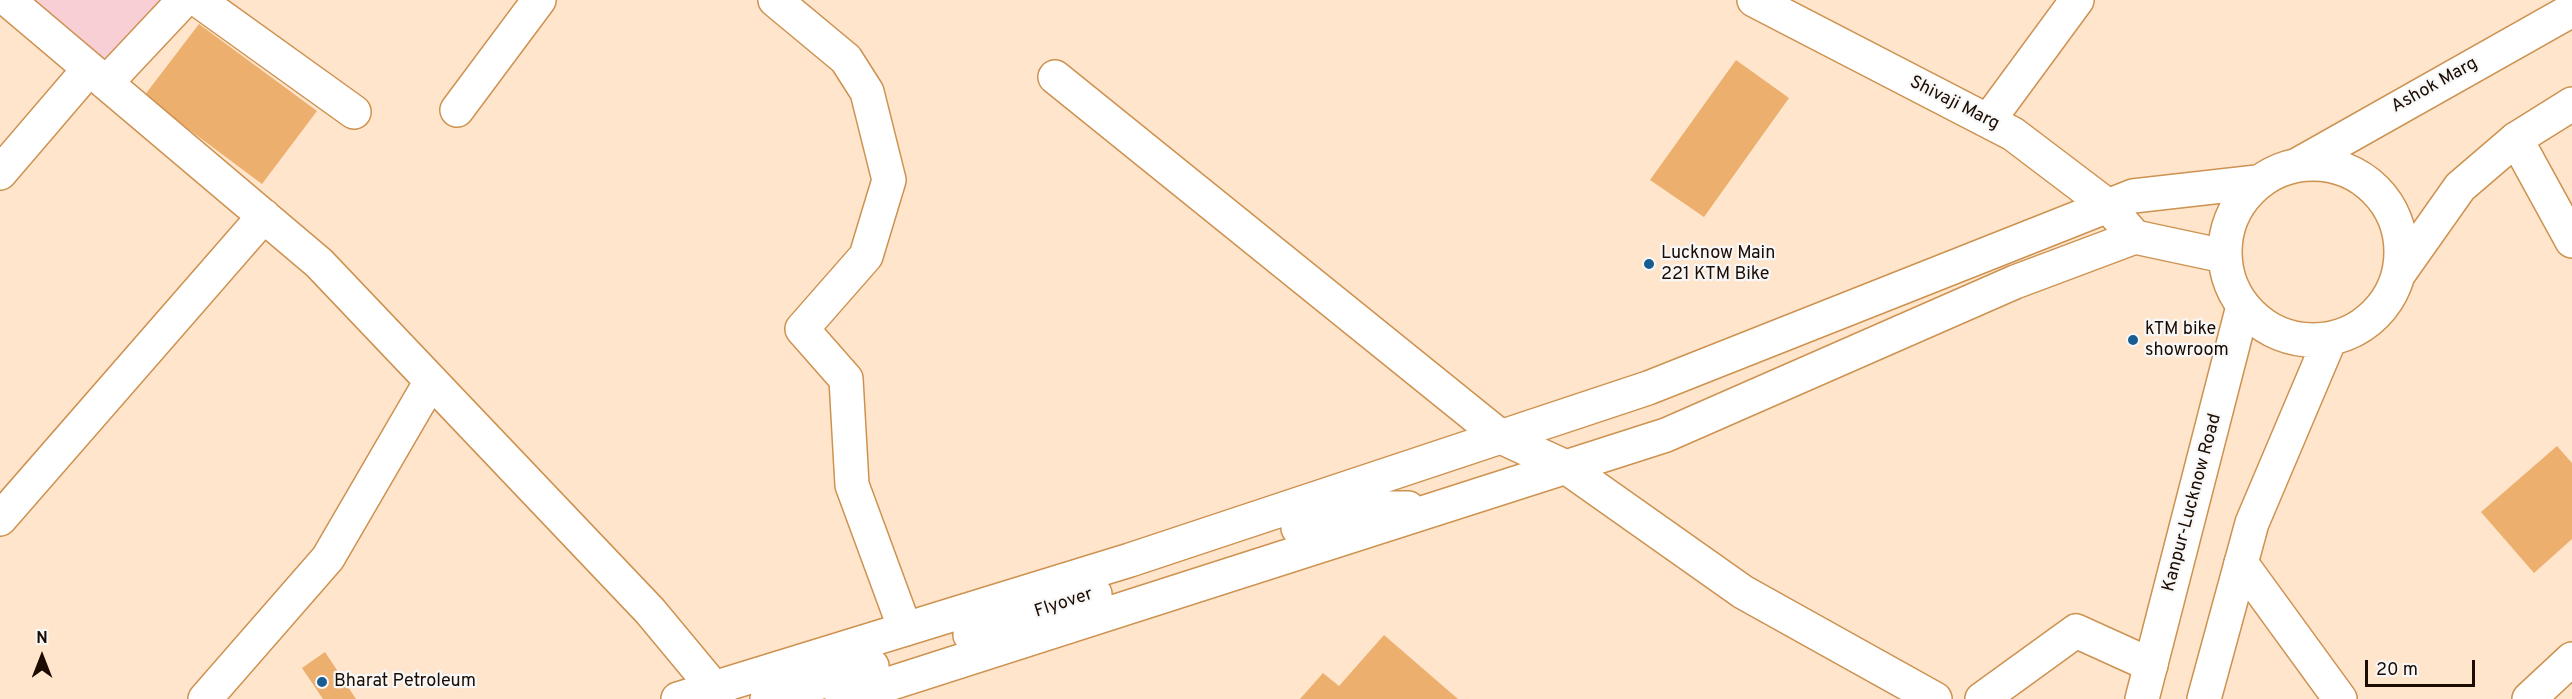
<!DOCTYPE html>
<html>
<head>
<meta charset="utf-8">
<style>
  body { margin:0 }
  #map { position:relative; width:2572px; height:699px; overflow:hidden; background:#fee5cc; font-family:Overpass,sans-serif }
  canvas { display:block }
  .north { position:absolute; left:12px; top:627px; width:60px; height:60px; -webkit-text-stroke:4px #f7f7f7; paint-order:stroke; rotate:0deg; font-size:16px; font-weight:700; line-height:24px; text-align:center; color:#1c0b00 }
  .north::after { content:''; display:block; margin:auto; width:21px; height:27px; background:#1c0b00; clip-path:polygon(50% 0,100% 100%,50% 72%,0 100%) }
  .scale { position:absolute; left:2365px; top:660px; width:110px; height:27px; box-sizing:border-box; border:3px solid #1c0b00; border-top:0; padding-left:8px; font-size:18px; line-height:21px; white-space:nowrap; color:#1c0b00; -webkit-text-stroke:4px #f7f7f7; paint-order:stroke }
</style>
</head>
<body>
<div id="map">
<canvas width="2572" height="699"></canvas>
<div class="north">N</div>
<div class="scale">20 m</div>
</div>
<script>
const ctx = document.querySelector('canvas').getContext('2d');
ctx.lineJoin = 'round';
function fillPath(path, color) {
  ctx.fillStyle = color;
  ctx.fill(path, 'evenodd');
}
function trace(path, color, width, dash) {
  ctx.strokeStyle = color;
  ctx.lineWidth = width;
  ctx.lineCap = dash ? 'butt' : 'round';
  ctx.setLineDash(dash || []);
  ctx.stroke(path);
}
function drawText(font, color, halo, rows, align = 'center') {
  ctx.font = font + ' Overpass,sans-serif';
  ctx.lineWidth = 4.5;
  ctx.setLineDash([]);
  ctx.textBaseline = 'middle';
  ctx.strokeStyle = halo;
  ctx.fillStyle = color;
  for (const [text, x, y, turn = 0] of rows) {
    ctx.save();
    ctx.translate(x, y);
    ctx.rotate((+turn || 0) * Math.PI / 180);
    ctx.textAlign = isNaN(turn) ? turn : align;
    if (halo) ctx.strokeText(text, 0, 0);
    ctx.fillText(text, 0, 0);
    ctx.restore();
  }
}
fillPath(new Path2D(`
  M34,0H163L108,63Z`), '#f8cfd5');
fillPath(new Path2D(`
  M199,24L317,111L262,184L144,96Z
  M1736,60L1789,98L1704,217L1650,180Z
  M2557,446L2572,463V539L2534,573L2481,512Z
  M1384,635L1458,699H1300L1323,673L1339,686Z
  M325,652L356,699H323L302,668Z`), '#ecaf6d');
const minor = new Path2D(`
  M8,0L319,263L650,611L714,688L719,699
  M198,0L354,112
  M775,0L846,59L867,92L889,180L866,256L802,329L846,379L852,485L905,629
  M1754,0L2013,134L2108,206L2135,237
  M1055,77L1501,437L1566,467L1743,592L1935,699
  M106,83L184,0
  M457,110L539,0
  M1988,121L2077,0
  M2516,139L2572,241
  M0,173L89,69
  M0,519L264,216
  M2241,563L2340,699
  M205,699L328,558L431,381
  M1982,699L2076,631L2151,665
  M2529,699L2572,659`);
const major = new Path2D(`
  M2225 252a88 88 0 1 1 176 0a88 88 0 1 1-176 0Z
  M2299,164L2572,10
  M2400,272L2460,187L2516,139L2572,104
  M1298,528L1361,508H1408
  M970,635L1095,594
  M678,699L1130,560L1648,388L2133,196L2257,182
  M767,699L872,666
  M842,699L1666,435L2015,282L2135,237L2224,256
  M2142,699L2243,306
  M2204,699L2252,523L2330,339`);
trace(minor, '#cd9250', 36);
trace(major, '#cd9250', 36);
trace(minor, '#fff', 33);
trace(major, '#fff', 33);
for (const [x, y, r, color] of [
  [1649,264,6,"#195c91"],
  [2133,340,6,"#195c91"],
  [322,682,6,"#195c91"]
]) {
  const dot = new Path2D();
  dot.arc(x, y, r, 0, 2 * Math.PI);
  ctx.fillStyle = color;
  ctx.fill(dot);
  trace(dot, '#f7f7f7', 2);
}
drawText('18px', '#1c0b00', '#f7f7f7', [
  ["Ashok Marg",2435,86,-29],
  ["Shivaji Marg",1954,104,27],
  ["Kanpur-Lucknow Road",2193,503,-75],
  ["Flyover",1064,604,-18]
]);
drawText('18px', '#1c0b00', '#f7f7f7', [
  ["Lucknow Main",1661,254],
  ["221 KTM Bike",1661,275],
  ["kTM bike",2145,330],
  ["showroom",2145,351],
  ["Bharat Petroleum",334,682]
], 'left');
</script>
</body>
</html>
